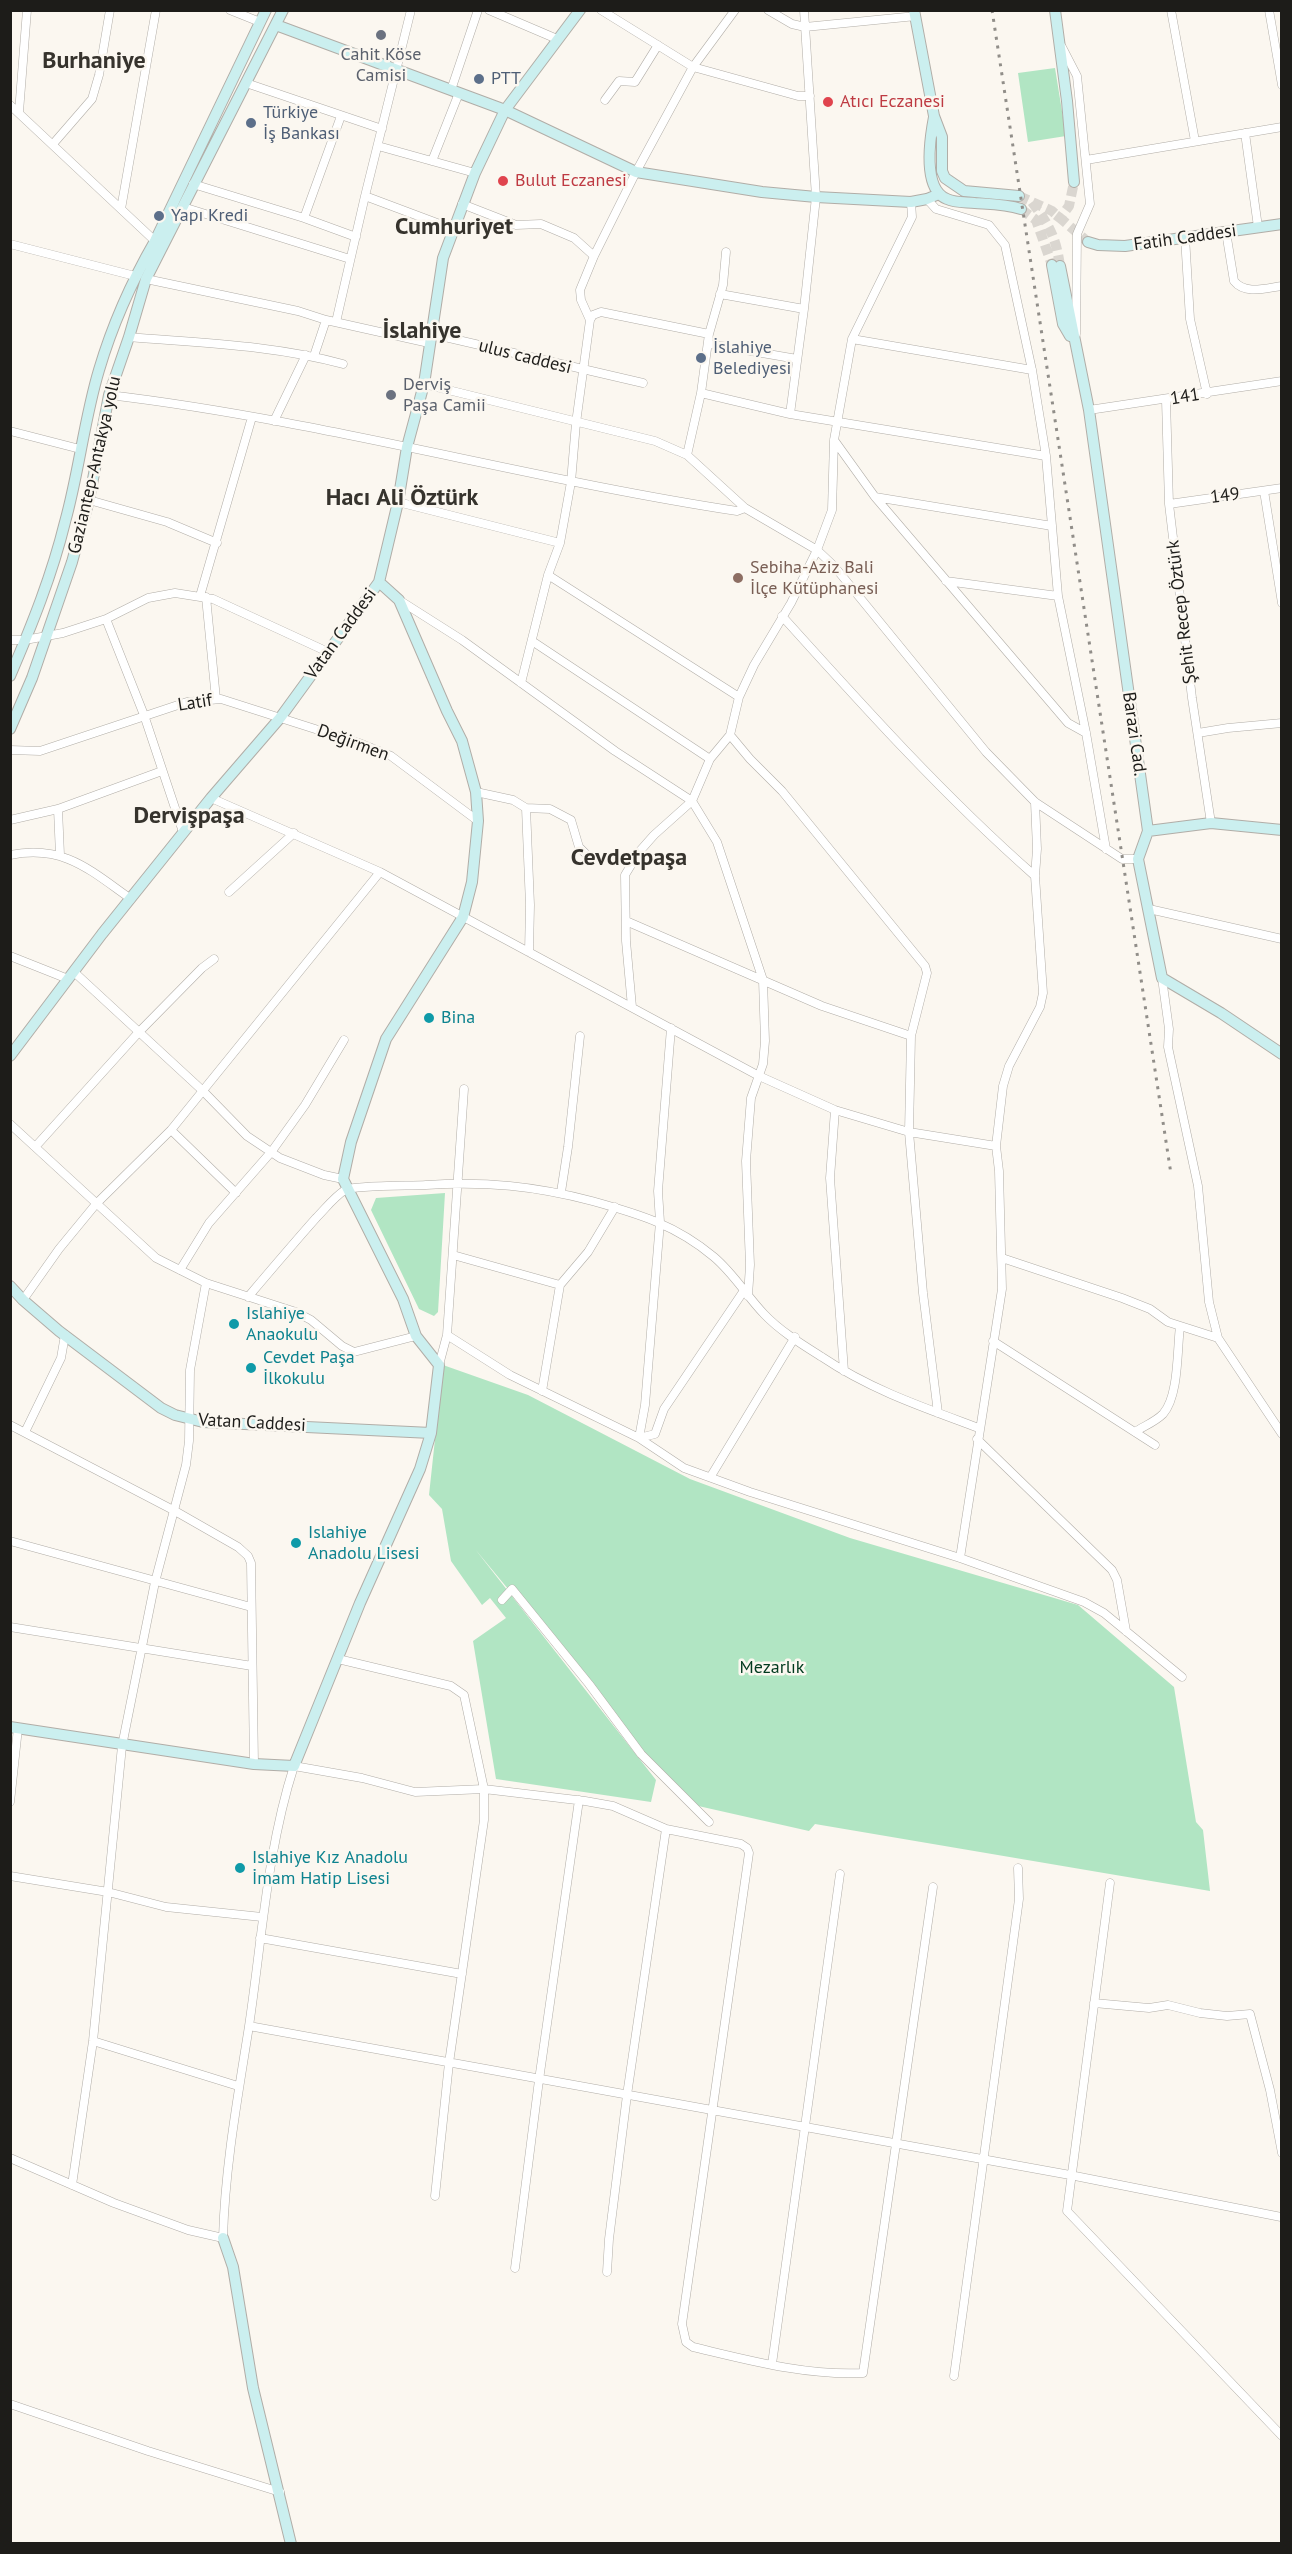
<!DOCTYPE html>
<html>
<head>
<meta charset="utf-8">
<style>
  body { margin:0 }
  #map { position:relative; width:1292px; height:2554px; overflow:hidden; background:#fbf7f0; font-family:"PT Sans",sans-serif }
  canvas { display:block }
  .frame { position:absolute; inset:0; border:12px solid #1d1c19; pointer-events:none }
</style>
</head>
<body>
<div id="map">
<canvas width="1292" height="2554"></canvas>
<div class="frame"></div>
</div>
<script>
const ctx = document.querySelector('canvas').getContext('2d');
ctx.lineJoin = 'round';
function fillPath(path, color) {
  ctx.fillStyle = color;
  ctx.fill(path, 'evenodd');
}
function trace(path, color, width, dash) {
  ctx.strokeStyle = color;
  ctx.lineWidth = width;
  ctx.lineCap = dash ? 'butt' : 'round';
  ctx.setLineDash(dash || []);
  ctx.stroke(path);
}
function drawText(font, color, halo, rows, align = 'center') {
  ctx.font = font + ' "PT Sans",sans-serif';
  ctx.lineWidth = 5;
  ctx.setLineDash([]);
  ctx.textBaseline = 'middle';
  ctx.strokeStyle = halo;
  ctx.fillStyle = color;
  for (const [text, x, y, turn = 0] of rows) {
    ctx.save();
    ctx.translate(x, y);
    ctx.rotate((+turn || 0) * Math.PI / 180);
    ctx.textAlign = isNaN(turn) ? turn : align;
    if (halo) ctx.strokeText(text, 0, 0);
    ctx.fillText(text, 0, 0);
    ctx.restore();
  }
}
fillPath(new Path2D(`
  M1055,68L1066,136L1028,142L1018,73Z
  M445,1193L438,1312L434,1316L419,1309L371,1210L376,1198Z
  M443,1365L528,1395L690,1479L850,1538L1078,1605L1174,1687L1196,1822L1203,1830L1210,1891L815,1824L809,1831L685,1803L475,1549L656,1780L651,1802L496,1779L473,1641L506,1618L490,1598L482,1605L451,1561L442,1509L429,1495Z`), '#b1e5c3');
trace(new Path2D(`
  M1019,196L1052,211L1088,242
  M1032,202C1049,225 1056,237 1060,266
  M1021,209L1036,220L1052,265
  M1057,222L1069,206L1074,182`), '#dad6d0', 10, [10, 5]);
const street = new Path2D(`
  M230,10L260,22
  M411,10L365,196L453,229
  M489,10L557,39
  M601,10L693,67L798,96H810
  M768,10L792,24L805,27L916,16
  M1171,10L1195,141
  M1269,10L1282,85
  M1062,47L1077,76L1090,204L1077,234L1076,334
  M246,83L382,129
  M451,90L478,10
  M605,100L619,81L635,82L658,45
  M10,105L155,241
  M19,112L27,10
  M1245,133L1258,227
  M53,144L92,99L99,75L110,10
  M378,146L475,173
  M1086,160L1282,127
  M432,161L459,93
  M193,184L304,218L356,237
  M927,199L936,209L989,225L1005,245L1032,370L1046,456L1058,596L1086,733L1106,849
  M462,204L516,225L541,224L574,238L594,256
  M183,207L350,259
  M121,209L156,10
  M304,218L341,116
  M1226,232L1234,281C1245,295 1266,288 1282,286
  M1185,237L1190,319L1207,394
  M10,244L135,276
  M146,279L298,311L326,320L429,343
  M720,294L804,309
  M590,320L581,300L580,290L594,256L636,172L693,67L735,10
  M336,322L365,196
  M432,334L643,383
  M129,337C200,343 274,345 343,364
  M852,339L1032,370
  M710,344L797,359
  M314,356L326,320
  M424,384L655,441L687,455L745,508L817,550L834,566L986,752L1035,802L1122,859H1138
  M701,393L790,414L1046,456
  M109,395C320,420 527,479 737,511L745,508
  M1166,400L1169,504L1192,698L1211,823
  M1089,410L1282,381
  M790,414L804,309L816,197L804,10
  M274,421L306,355
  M10,431L80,449
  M834,440L875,497L1068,723L1086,733
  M687,455L701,393L709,334L723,285L726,252
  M1264,491L1282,603
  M875,497L1052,526
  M89,500L167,522L217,543
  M398,502L560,543
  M1169,504L1282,488
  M548,575L739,697
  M946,581L1058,596
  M200,596L252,417
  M206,597L216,699
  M399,600L462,640L615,751L692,801L717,842L763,980L765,1041L763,1064L751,1098L746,1161L750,1265L748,1296
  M782,616C863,706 944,796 1035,876
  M106,619L144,715L183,832
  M10,640H25L63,633L106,619L148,598L175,593L213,599L328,652
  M532,641L710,759
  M521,683L548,575L560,543L571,482L576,423L590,320L593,315L601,312L709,334
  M1198,733L1228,728L1282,723
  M730,735L750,759L782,791L925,966L927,973L911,1036L909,1132L923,1293L938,1413
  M10,750L40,751L187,702L221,699L359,743L391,756L478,821
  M476,792L513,800L526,808
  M211,798L380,872L759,1076L835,1110L909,1132L996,1146
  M58,809L60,855
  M10,820L58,809L162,771
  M10,855C64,844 91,871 131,899
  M229,892L294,833
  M1149,909L1282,939
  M626,921L822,1006L911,1036
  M529,952L530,905L526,808L550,809L571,820L579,847L586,854
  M10,956L68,979
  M74,972L203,1091L247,1136L280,1158L324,1175L343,1179
  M1162,978L1169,1029L1168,1047L1198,1186L1209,1302L1218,1338
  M632,1007L626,941L625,875L639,852L654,835L692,801L710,759L730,735L739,697L754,665L791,603L817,550L832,510L834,440L852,339L912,217L911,202
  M671,1028L658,1191L660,1222L645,1405L639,1438L655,1434L664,1409L745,1289
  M835,1110L830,1178L844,1371
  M10,1124L156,1258L206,1283L296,1312L311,1320L342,1346L354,1352L416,1336
  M171,1130L236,1193
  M36,1146L138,1033L202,968L214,959
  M561,1192L568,1147L580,1036
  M453,1255L560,1285
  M1002,1258L1122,1298L1150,1309L1168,1322L1218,1338L1282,1434
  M180,1270L209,1223L272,1151L305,1105L344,1040
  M248,1297C270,1271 293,1244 316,1218C325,1209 334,1197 345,1190C355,1185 411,1186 426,1185C485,1181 535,1186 592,1201C639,1214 676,1225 714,1257C734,1274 746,1295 764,1314C780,1331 803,1345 822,1357C871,1390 925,1408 979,1428
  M23,1300L59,1249L96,1204L171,1130L380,872
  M447,1335L510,1375L639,1438L684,1468L750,1492L960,1558L1084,1602L1104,1613L1182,1677
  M993,1341L1155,1445
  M439,1365L447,1335L464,1089
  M542,1391L560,1285L588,1252L615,1207
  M10,1425L175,1511L238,1547L248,1556L251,1563L254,1764
  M25,1432L61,1358L65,1335
  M1135,1432C1144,1426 1155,1422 1163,1414C1179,1396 1177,1350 1180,1326
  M977,1439L1112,1570L1117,1580L1126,1631
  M711,1476L795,1337
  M10,1541L251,1607
  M960,1558L1002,1289L999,1171L996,1146L1003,1086L1009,1066L1040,1007L1043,993L1035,876L1037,849L1035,802
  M502,1600L512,1589L589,1684L641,1754L709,1822
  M10,1627L252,1666
  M338,1659L451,1686L464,1695L484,1789V1820L449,2063L435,2196
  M10,1802L18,1728
  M10,1876L108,1892L166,1907L262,1917
  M1110,1883L1067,2211L1282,2436
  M260,1938L462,1974
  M1094,2003L1149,2008L1168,2005L1200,2013L1227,2016L1250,2014L1270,2090L1282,2153
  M249,2026L1070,2175L1281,2217
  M93,2041L238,2086
  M10,2158L114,2203L188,2230L223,2238C225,2166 238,2096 249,2026C262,1939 267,1850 294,1766L362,1778L415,1792L484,1789L585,1801L613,1806L666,1829L741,1844L747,1848L749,1853L682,2324L686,2342L693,2347C748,2360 806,2376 863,2373L933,1887
  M72,2185L93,2041L122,1746L155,1582L186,1465L189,1441L190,1370L206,1283
  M515,2268L539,2080L579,1800
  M607,2272L609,2239L627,2095L666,1829
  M772,2364L840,1874
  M954,2376L1019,1899L1018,1868
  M10,2404L148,2451L280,2492`);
const secondary = new Path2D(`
  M914,10L934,116L942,137V171L945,178L964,191L1019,196
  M1055,10L1067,101L1074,182
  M276,25L505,110L636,172L762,192L816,197L911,202L927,199L939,194
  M934,117C930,138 922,189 947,199C955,203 966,202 975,203C990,204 1006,204 1021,209
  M1088,242L1098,245L1125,246L1282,224
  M1052,265L1063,324L1070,336
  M1060,266L1089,410L1148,831L1138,859L1162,978L1221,1013L1282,1054
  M10,676C32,625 52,575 65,522C79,472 84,420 99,370C112,326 132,281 155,241L266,10
  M10,729L32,678L72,562L89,500L109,395L129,337L146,279L283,10
  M1148,831L1211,823L1282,830
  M10,1056L102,934L211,798L280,718L379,582L398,502L407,447L424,384L443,258L475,173L505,110L580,10
  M10,1286L23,1300L59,1331L161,1408L175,1415L203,1422L431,1433
  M10,1727L254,1764L294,1766L360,1603L420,1469L431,1433L439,1365L416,1336L403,1299L343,1179L351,1142L386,1039L463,917L472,882L478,821L476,792L462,741L447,711L399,600L379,582
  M223,2238L233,2267L253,2388L291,2544`);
trace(street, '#b1ada7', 9);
trace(secondary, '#b1ada7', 12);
trace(street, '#fff', 8);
trace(secondary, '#cbefef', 10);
trace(new Path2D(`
  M992,10L1171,1174`), '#918e89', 3, [3, 6]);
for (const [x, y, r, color] of [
  [381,35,6,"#6b7280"],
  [479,79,6,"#5c6f8a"],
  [828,102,6,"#e0444e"],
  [251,123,6,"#5c6f8a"],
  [503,181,6,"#e0444e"],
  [159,216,6,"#5c6f8a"],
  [701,358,6,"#5c6f8a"],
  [391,395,6,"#6b7280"],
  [738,578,6,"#8d6e63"],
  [429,1018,6,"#0f9aa8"],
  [234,1324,6,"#0f9aa8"],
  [251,1368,6,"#0f9aa8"],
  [296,1543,6,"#0f9aa8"],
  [240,1868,6,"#0f9aa8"]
]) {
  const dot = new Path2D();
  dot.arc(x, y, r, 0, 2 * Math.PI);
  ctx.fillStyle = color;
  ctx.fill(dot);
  trace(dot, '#fbf7f0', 2);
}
drawText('18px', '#5b616d', '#fbf7f0', [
  ["Cahit Köse",381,55],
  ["Camisi",381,76],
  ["Derviş",403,385,"left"],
  ["Paşa Camii",403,406,"left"]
]);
drawText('18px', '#4e5e75', '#fbf7f0', [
  ["PTT",491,79],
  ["Türkiye",263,113],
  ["İş Bankası",263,134],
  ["Yapı Kredi",171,216],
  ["İslahiye",713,348],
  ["Belediyesi",713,369]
], 'left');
drawText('18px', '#be3a42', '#fbf7f0', [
  ["Atıcı Eczanesi",840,102],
  ["Bulut Eczanesi",515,181]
], 'left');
drawText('18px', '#1d1c19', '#fbf7f0', [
  ["Fatih Caddesi",1185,238,-8],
  ["ulus caddesi",525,357,14],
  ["141",1185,397,-9],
  ["Gaziantep-Antakya yolu",95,465,-77],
  ["149",1225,496,-7],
  ["Şehit Recep Öztürk",1182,612,-97],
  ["Vatan Caddesi",341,634,-54],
  ["Latif",195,703,-9],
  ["Barazi Cad.",1134,734,82],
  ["Değirmen",353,743,20],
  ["Vatan Caddesi",252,1423,3]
]);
drawText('18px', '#785e54', '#fbf7f0', [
  ["Sebiha-Aziz Bali",750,568],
  ["İlçe Kütüphanesi",750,589]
], 'left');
drawText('18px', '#0d838f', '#fbf7f0', [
  ["Bina",441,1018],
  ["Islahiye",246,1314],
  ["Anaokulu",246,1335],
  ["Cevdet Paşa",263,1358],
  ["İlkokulu",263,1379],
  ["Islahiye",308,1533],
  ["Anadolu Lisesi",308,1554],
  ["Islahiye Kız Anadolu",252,1858],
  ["İmam Hatip Lisesi",252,1879]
], 'left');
drawText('18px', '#003a1e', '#fbf7f0', [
  ["Mezarlık",772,1668]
]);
drawText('bold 24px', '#36332d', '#fbf7f0', [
  ["Burhaniye",94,61],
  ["Cumhuriyet",454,227],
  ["İslahiye",422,331],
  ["Hacı Ali Öztürk",402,498],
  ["Dervişpaşa",189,816],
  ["Cevdetpaşa",629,858]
]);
</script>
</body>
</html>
